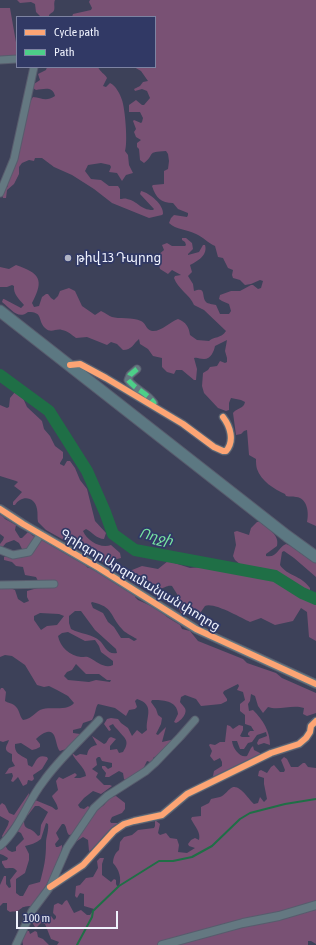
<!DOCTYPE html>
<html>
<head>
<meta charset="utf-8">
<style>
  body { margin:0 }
  #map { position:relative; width:316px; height:945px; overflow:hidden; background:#3d4159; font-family:"Asap Condensed",sans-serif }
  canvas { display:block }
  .legend { position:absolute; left:16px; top:16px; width:140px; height:52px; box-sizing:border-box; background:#313965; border:1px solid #7d83a2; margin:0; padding:5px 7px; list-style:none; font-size:12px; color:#eff2fd }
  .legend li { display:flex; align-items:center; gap:8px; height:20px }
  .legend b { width:20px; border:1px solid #7d83a2 }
  .scale { position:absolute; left:16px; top:911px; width:102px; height:18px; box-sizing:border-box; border:2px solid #eff2fd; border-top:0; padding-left:5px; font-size:12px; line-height:14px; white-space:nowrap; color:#eff2fd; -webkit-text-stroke:3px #313965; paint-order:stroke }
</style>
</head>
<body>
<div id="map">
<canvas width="316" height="945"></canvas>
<ul class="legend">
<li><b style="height:5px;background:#fda474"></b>Cycle path</li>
<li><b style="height:5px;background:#4dcf88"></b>Path</li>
</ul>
<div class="scale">100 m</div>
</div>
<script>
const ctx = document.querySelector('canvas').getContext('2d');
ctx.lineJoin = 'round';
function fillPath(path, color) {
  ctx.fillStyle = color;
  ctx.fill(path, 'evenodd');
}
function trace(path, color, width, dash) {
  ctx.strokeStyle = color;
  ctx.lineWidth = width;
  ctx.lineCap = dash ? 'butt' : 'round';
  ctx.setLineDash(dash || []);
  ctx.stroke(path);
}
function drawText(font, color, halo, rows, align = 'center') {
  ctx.font = font + ' "Asap Condensed","Noto Sans Armenian",sans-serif';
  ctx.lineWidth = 3.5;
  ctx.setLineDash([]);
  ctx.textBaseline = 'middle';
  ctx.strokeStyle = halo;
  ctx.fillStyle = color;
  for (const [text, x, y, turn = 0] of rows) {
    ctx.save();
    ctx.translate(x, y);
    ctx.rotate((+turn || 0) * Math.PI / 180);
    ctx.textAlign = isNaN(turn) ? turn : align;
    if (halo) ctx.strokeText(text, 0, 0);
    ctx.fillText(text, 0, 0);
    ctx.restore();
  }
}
fillPath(new Path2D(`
  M17,0H55C53,4 56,9 53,12C51,13 50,14 49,15V17H41L36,12L35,4L31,2L20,3Z
  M90,0H316V526L307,522C309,514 308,498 296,497C292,496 290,497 286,496L285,494C274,489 261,481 257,469C256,466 256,462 256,459L249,455L247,430L244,431L241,434L236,435L233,413C236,408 244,409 245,402L241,400L231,398L229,403V410L226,411L218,408L204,393L202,386L203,373L208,370L210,367L217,366L220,361L225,363L227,362V358L225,351L227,340L215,346C214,351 211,359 204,359C199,359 198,357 194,358L197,369L196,380H194L182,370H176L174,374L167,372L162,367V358L153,356L148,349L140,344L139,339C133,344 132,350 123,350L117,344L111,342L107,345L87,337L76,338C72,335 68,331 62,330C56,328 51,334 45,328C37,320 44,312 28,312C18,320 11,309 2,302L3,299H4L21,308L24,305C19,299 13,294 14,286L12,285L7,287H0V267L9,269L16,265C39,273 45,279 32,303L34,307L39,306L42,297L46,294H48L51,298L54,300L58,296L60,291L69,288L75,291L82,306L95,315L101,311C106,313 109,316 112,317C118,319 133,317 141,321C146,323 146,330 152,331C161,332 170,322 178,319C186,322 189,327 190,335L197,340L209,341C214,336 221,339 226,331L204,310L194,305C190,295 178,289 174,278L175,276L181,275L172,270L168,274L160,269L157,256L164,250L162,245L167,243L172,246H185L186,245L185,242L182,240V238H186L192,243L193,249L188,254V255L199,252L203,245H205C208,255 198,261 190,265L192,272L188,276L193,284L194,291C207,286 201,297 206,302C208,304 213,304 216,305L220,314H229L231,311L229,304L222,301L219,299L220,295L231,291H240L251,285H253L258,289L261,288L263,281L260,280L251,284L245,285L240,280L233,278L232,275L233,270L228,268L223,258L218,257L215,246C208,243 203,237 196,234C187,229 176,230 169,223L171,218L174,215L187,217L188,215V213L178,209L173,203C161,203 156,198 152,186L153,185L164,184V171L168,169L169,161L168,154L166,151C145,152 156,154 144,163L140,160L139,149L137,147V143L141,140L136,137L134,132L136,129L133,121L134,120L141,123L142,122L143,118L140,112H129V105L136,100L142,105H144L150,98L147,91L142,89L135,91L134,89L140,86L143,82L148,81L141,71L134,67H155V17H72L73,14L91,10L92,8L89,2Z
  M0,8H10L17,48V56L0,57Z
  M47,67H98C100,72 105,74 107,78L103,86L106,87L110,83C116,86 120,94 122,100C125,108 128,143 125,151L128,155L129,165L133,173L126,175L122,181L117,173L109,172L111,167L110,165L101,163L88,165L85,171L91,179L101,180L109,186H118L120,189V199C123,199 125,198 127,199C138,201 140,210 153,210L154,209L140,194L141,191C150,193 164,205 163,214L162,215L149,218L112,203L94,189L72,175L54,167L42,158H35L34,161L29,160L22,163L19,167V174L14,184L7,190L6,198H3L2,193L8,186L5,181L28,105L33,97C42,98 46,102 55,96C53,86 44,89 36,90L33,88L34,84L40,80L38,74L46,70Z
  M15,392L22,396L27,407L42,421L44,429L50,436L55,446L63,452V458L60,463V464L64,466L67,461H70L75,468L80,480L87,489L95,521L106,533L104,539C97,539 92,532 86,529L83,531C87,541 101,549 111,545L120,553L121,558L113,560L106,563L103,562L46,530L38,522C37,518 38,513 37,509C35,496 21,495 15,505H13V502L22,492L14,486L18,482L16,481L0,476V405L7,408L9,407L10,398Z
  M0,513L5,519L16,525L15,530L20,538H22L28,532L30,533L33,536L48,541L53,546L76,559L86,561V566L88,568L91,567L135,593V597L138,600L160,610L167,617L180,625L182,629L190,631L198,641L243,659L247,663L276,673L282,678L316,693V713L307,716L303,714L304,708C292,704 279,711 268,707L263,713L258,706L255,696L251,694L250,701L248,704L249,711L253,710C263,720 270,731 270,745L264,743L258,745L257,743L259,739L267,736L266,732L257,735L252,742L248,743L244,749H240L237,741H232C233,749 240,758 247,756L251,748L253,746L254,750L260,753V755L215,777L213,776L214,771L222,766V762L220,758L214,761L210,756L212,751L209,745L210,744L215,745L220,742H225L227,725L230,726L233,729L239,725L243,726V730L240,736L242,737H249L250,736L248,735V733L250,731H254L251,726L245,724V715L240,711V704L245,700L243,692L237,690L239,686L238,684L224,691L223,693L227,699V701L221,704L201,706L196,699L185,695L181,697L180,702C181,704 183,705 184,707C189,712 181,721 176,723L174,722L178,714C177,700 162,700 152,700L151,702L156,709L158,715L162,718L161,724L156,734L158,735L166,727L162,742L171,740V742C164,750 161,753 153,758V763L147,761L143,769L126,780L124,779L123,773L119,771L109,777H105L106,773L102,768V766H105L108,769L112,767V763L102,761L100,757H98L96,759L97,765L92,769L98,773L96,777L104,785H110L112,786L101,794L93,791L84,798L78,805L80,808L84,809L88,806L90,808L89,810L94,812L104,805L110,797L116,796L125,803V809L122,813L112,817L110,821L111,823H117L119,825L95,849L89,851L88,840L83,837L77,841L76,839L74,834L69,835C66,832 67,827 64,824H62L56,833L59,839L55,844L56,847H58L62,845C63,856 40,901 31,906C29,906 26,906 24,907C22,907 21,909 19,910C17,912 13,911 10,912L7,910V903H3L0,906V885L4,876H6V884L9,888L11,887L10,880L17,871C13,866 10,869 5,868L2,863V861L7,860L8,858L3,855L0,854V847L4,844L8,850L12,852L16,851V847L24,839L21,833L17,831L22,820H24C24,830 28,827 33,831C35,832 36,834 38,836L40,835L41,825L48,812L39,806H35L28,815L27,813L35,800L52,807L56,810L58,809C57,803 53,799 52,796L58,790L56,781L59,777L63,779L75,773L77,775L74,778H80L86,776C85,767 75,761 72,753L76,756L80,754L87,755C88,749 91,746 97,745L92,736L104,744L106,743L109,738L111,737L116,739L110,746V750L117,749L119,753L123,752C131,740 124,738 117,729C115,727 114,726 113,724L109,726L111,730L109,731L104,724L107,719L111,718L118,719L121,723L128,728L132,736L137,730L142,734L147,730C145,718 156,705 137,699L135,701L137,707L135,709L129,710L126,716L115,708L98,704C95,708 96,713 92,720L83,723L81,728L73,730V733L80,734V736L66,749L60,751C55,746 57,729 47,732C43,733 39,736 36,739L40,744V747L36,749L32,750L21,743L15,744C14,753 20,755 27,759L28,765L32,767C37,760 37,754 47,757L48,759L42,769L33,775L34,779L32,781L28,780L27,784L23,786L18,777L13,782L11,781L13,776L12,773L5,774L9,768L15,766L12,761V754C2,750 7,746 9,740L3,742L0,741V690L1,688H3L6,692L5,701C8,703 11,703 14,705C20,709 19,716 23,720C33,719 36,710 43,709C52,707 68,711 74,703L68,696L57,690L49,686L44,687L37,685L25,665L12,656L5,655L0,657V584L15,590L18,599L24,603L29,601L27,597V591L41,587L36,577L25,575L23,567L16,566L12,562L4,560V557L19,553L22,549L19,543L14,540L6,543L0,550V544L3,540L4,537L0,534ZM92,602C114,607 109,615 122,629C125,633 131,635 135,638L137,639L136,640L134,641L129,638H121L114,627L108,622L103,613L93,608L91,603ZM75,611H81L95,630L116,649L117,653C107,655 105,646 100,641C93,634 80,634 71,629L69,623V616ZM40,613L59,614L64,616L57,625L47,626L41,630L34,620V616ZM68,632L85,641L95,640L99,646L101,652L113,661V665C105,669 97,662 90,658C87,656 84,657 81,657C70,656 60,647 58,636L62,633ZM76,664L86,674H99L107,680H111L110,682L96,680L89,682L68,680L64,676L67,672L72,670ZM46,823L48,824C49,831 46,837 46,843C46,859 44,867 40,882L29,885L23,896H20L16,893V879L25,873L29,860V854L25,846C30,845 36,843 41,839Z
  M257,522H260C267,529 280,534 277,546L266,554V556C278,558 277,548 286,544C297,548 305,558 316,563V577L294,558L284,551L282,552L280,565C287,576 301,575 310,588V592L308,593C300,587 295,579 284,581L282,584L284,587L316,604V641L309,637L307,612L301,608L293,621L275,625L261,618L250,622C241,618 214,602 205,606L198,616L181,613L178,606L179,601L177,594L172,586C167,585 165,588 160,589C157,590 157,588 154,588C144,585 131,586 126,575L127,572L142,566L158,569L168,561L190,568L202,567L217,571L225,568L232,572L260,575L262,573V568L241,565L235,560L233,556L236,545L234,532L237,531L249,535L251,528Z
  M284,757L287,759L291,767H298L303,763H305L308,767L316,768V944L311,941H308V945H57L59,942L51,939L45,924L41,923L37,927H35L30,919L31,917L39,915L43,918L51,916L54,920L56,918V916L53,913L54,905L58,903L62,905L65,901L67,900L74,913L81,910L87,915H90L93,911L94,909L84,906V894L80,893L77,898L75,896L76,886L80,885L86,878L93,877L98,868L97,861L100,858H104L102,864V875L111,882L114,879L116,880V884L117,886H119C122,879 119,869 113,863C113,858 115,853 119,850L120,842L124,837L132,835L138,830L154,828L155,826V820L160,824L158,833L160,835L166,833L170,838L177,839L179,845L178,852L187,853L195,848L189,846L188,844L191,840L195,838L199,840C201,832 195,827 191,819L192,817L201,816V807L209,803L211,799C214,798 217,798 220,797C225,795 227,791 230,789C238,781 249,800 254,804L258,803L260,797L264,802L267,799L264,784V778L258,776L259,771L261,770L267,773L271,767L274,765L280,772H284L285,770L281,760Z
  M29,793C28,809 11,824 3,838L2,836L8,825L9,821L0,816V805L2,803L5,805L9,813L14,815Z
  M27,931H29L30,934L35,931L37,932L38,937L43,939L49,945H23L22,940Z`), '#795174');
trace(new Path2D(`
  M77,945L92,917L93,911L119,886L159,861H173L192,857L212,846L240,819L250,813L285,804L316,799`), '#1f6f46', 2);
trace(new Path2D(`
  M0,375L49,411L87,471L105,512L113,534L135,550L275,576L302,593L316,599`), '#1f6f46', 12);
const minor = new Path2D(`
  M0,60L17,59
  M0,193L14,159L34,67
  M70,365L80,364L106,378L183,424L214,447L223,451H226C235,441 230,426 223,417
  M137,369L130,375L128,380C135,389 147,393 154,403L153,406
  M0,550L13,555L29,552L41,534
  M0,585L54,584
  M0,846C20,828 27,802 43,782C59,759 80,741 99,720
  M50,887L83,865L114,831L124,824L134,821L162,815L187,794L271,753L299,744L306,738L310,732L311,726L316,721
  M16,945L32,911L50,887L67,848L94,808L107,796L146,771L155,763L180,737L195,720`);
const tertiary = new Path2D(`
  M0,509L23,524L99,568L196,629L316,684
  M162,945L243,923L279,916L316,905`);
const trunk = new Path2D(`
  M0,311L287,536L316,557`);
trace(minor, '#585c6d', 9);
trace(tertiary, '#585c6d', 10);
trace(trunk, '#585c6d', 13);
trace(minor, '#647881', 7);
trace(tertiary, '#647881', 8);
trace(trunk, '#5c7882', 11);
trace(new Path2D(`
  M137,369L130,375L128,380C135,389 147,393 154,403L153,404`), '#4dcf88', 5, [10, 5]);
trace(new Path2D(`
  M70,365L80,364L106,378L183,424L214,447L223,451H226C235,441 230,426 223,417
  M0,509L23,524L99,568L196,629L316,684
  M50,887L83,865L114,831L124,824L134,821L162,815L187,794L271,753L299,744L306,738L310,732L311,726L316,721`), '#fda474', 6);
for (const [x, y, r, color] of [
  [68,258,4,"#b1b4c4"]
]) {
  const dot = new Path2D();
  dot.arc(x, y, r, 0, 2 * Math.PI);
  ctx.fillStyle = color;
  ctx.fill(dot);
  trace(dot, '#313965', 1.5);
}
drawText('13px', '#eff2fd', '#313965', [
  ["թիվ 13 Դպրոց",76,258]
], 'left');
drawText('13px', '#eff2fd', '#313965', [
  ["Գրիգոր Արզումանյան փողոց",140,580,31]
]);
drawText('italic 14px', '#78e6a1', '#313965', [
  ["Ողջի",156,537,14]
]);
</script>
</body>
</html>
